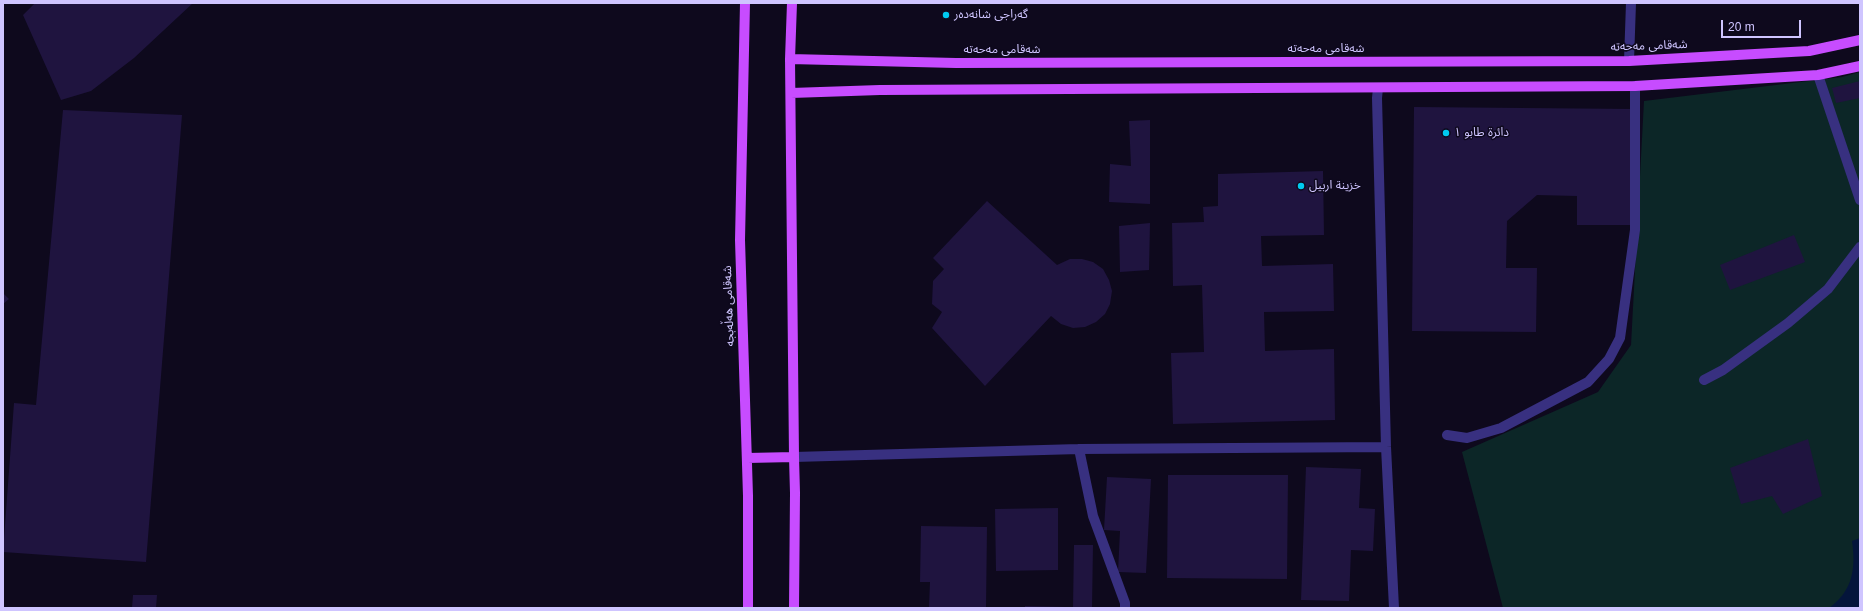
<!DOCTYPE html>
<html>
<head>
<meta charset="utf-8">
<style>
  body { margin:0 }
  #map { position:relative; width:1863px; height:611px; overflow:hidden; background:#0e091d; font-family:Arial,sans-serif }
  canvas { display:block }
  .frame { position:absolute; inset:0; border:4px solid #cfc5ff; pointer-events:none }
  .scale { position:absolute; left:1721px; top:20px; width:80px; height:18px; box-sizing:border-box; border:2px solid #cfc5ff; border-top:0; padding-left:5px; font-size:12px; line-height:14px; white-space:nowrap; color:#cfc5ff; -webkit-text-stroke:3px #0e091d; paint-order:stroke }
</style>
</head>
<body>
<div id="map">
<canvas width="1863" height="611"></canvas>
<div class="frame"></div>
<div class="scale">20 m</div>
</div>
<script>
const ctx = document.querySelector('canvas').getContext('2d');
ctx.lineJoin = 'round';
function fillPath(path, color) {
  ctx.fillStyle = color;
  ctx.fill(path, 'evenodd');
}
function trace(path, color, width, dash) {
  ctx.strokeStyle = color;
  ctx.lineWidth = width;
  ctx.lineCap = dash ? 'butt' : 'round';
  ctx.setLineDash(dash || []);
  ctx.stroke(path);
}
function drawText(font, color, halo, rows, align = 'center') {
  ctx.font = font + ' Arial,"Noto Sans Arabic",sans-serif';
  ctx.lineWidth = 3;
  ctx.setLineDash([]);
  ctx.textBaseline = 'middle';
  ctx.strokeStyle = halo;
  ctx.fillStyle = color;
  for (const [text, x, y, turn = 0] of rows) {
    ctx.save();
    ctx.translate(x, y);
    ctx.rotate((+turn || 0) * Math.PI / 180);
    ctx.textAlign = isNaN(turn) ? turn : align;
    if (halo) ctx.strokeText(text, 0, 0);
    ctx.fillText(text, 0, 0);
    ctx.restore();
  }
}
fillPath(new Path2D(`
  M1860,72V608H1503L1462,452L1598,392L1631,345L1644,101L1842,77Z`), '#0c2627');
fillPath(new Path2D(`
  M1860,538V608H1829C1853,591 1856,568 1852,541Z`), '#04153b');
fillPath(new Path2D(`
  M35,3H193L134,58L91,91L61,100L23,15Z
  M1860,81V98L1836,103L1832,88Z
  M1414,107L1634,109L1632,225H1577V196L1537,195L1507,221L1506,268H1537L1536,332L1412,331Z
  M63,110L182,115L146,562L3,552L14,403L36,405Z
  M1150,120V204L1109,202L1110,164L1131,166L1129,121Z
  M1323,171L1324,235L1261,236L1262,266L1333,264L1334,311L1264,312L1265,351L1334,349L1335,420L1173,424L1171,353L1204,352L1202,285L1173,286L1172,223L1204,222L1203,207L1218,206V174Z
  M987,201L1057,265L1070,259H1082L1093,262L1103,269L1109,280L1112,291L1110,304L1105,314L1096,322L1085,327L1073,328L1061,324L1051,316L985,386L932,328L942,312L932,304L933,281L944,269L933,258Z
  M1150,223L1149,270L1120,272L1119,226Z
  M1794,235L1805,262L1730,290L1720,265Z
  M3,293L9,299L3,304Z
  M1808,439L1822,496L1783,514L1772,496L1741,504L1730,468Z
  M1306,467L1361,469L1359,508L1375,509L1373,551L1351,550L1349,601L1301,600Z
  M1168,475H1288L1287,579L1167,578Z
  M1107,477L1151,479L1146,573L1118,572L1120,531L1104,530Z
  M1058,508V570L996,571L995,509Z
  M921,526L987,527L986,608H929L930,582H920Z
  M1074,545H1093L1092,608H1073Z
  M133,595H157L156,608H132Z
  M1025,606L1066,607V608H1025Z`), '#1f143f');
trace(new Path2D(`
  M1629,61L1631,3
  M1818,75L1860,200
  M1378,88L1377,98L1386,447L1394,608
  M1704,380L1723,370L1788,323L1828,289L1860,247
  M1447,435L1467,438L1501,428L1588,382L1609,359L1620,338L1635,230V86
  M1079,449L1093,516L1125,603V608
  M794,457L1079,449L1386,447`), '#383080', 10);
trace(new Path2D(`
  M745,3L740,240L748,496V608
  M792,3L790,59L794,457L795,493L794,608
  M790,59L956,63L1629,61L1809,51L1860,40
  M791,93L880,90L1635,86L1818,75L1860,66
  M747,458L794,457`), '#c74cff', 10);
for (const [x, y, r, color] of [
  [946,15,4,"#00caf0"],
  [1446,133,4,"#00caf0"],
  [1301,186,4,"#00caf0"]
]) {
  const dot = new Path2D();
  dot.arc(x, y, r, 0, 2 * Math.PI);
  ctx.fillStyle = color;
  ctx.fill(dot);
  trace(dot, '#0e091d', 1.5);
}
drawText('12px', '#cfc5ff', '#0e091d', [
  ["گەراجی شانەدەر",954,15],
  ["دائرة طابو ١",1454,133],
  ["خزينة اربيل",1309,186]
], 'left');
drawText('12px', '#cfc5ff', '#0e091d', [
  ["شەقامی مەحەتە",1649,46,-2],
  ["شەقامی مەحەتە",1326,49],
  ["شەقامی مەحەتە",1002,50],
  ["شەقامی هەڵەبجە",729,306,-92]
]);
</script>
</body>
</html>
